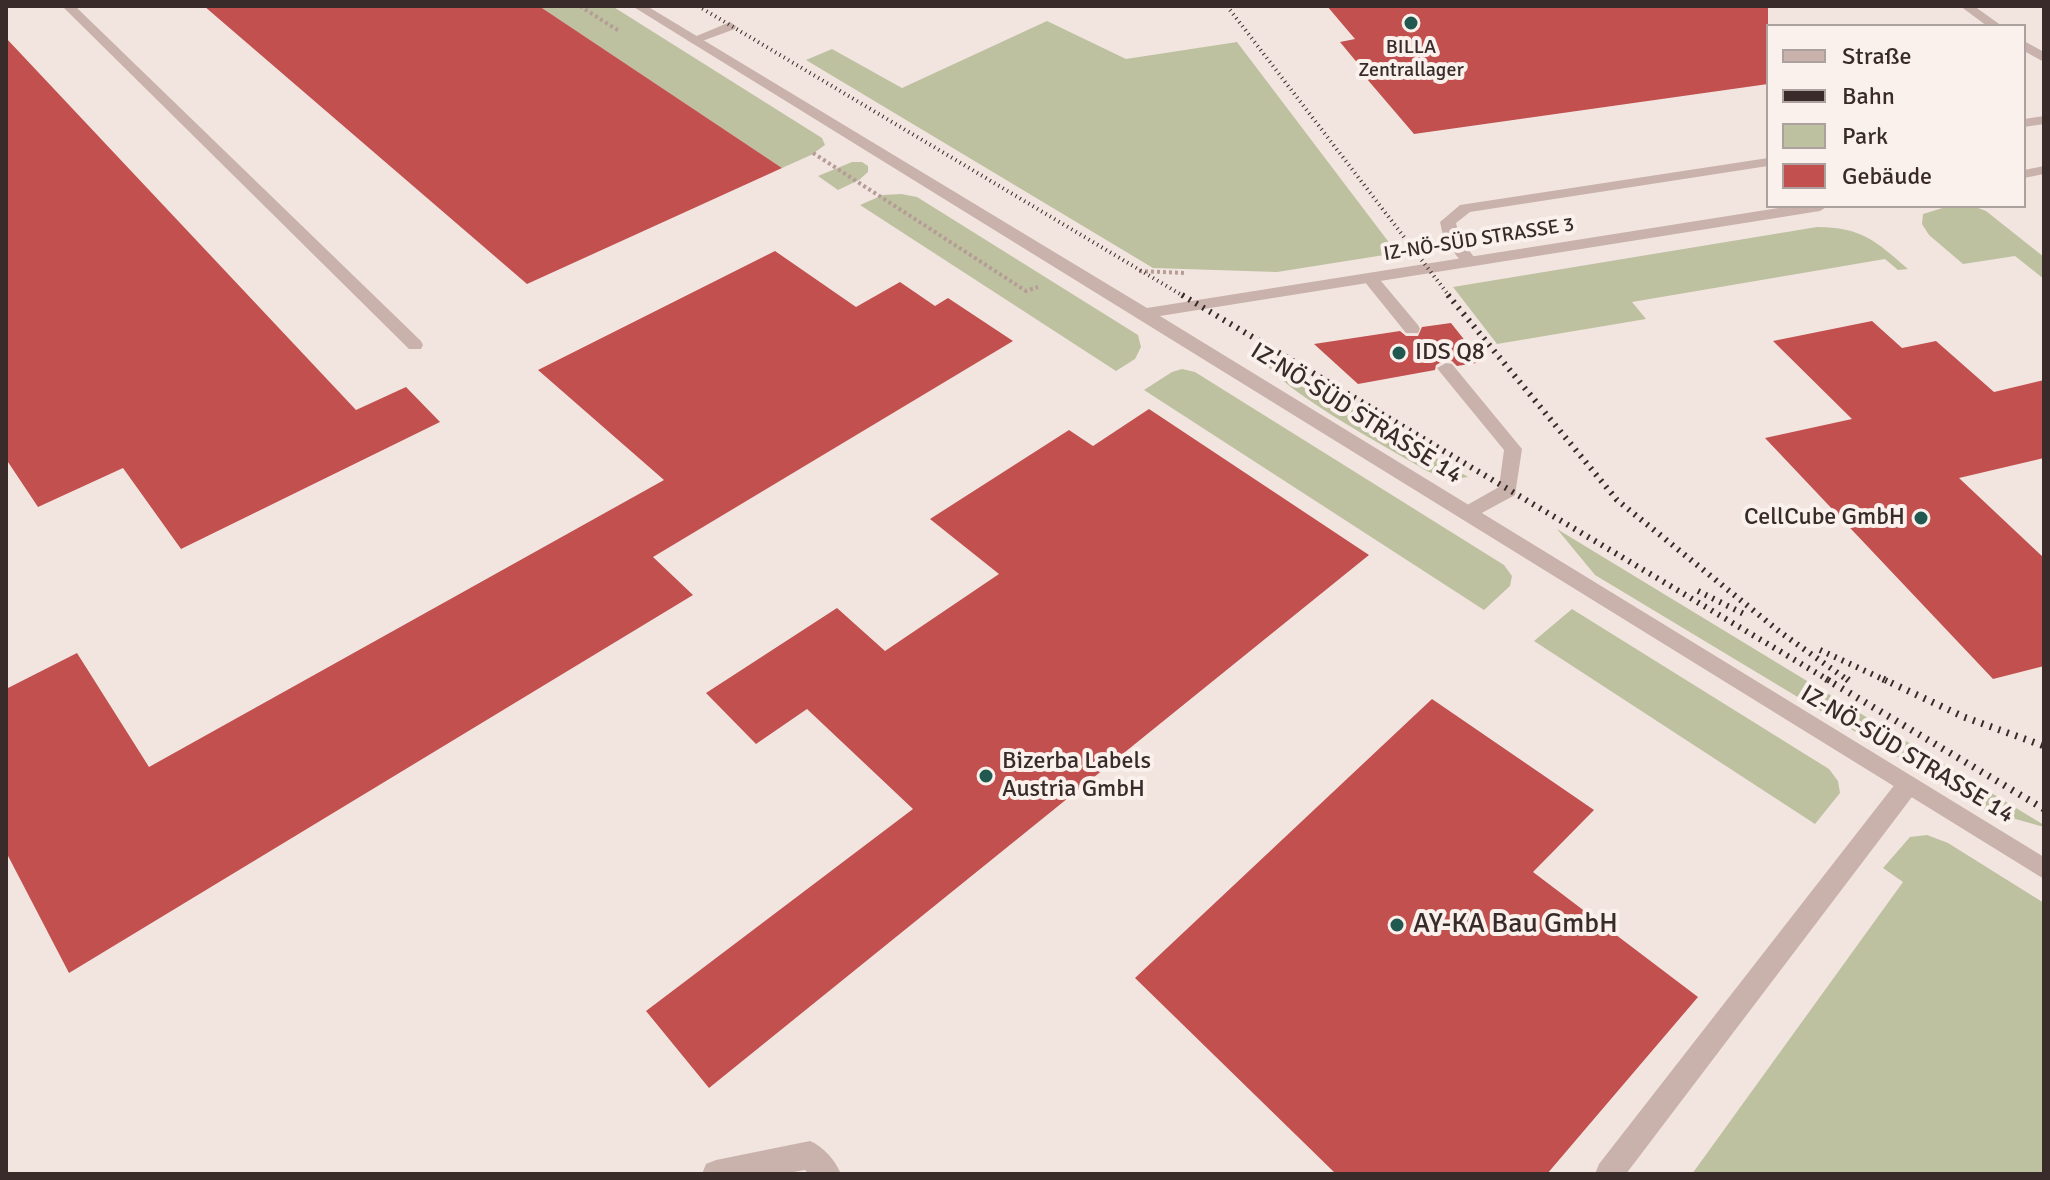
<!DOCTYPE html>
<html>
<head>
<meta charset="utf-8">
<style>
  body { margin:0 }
  #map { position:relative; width:2050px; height:1180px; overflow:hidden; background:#f2e5e0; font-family:Signika,sans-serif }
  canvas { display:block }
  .frame { position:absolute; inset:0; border:8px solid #382b2a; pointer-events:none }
  .legend { position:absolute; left:1766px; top:24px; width:260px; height:184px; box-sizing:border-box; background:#faf0ec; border:2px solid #aca19e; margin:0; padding:10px 14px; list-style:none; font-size:24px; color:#382b2a }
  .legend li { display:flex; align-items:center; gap:16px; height:40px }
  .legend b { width:40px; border:2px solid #aca19e }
</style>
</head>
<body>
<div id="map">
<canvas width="2050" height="1180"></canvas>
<div class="frame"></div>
<ul class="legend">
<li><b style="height:10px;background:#cab2ac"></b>Straße</li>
<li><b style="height:10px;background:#382b2a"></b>Bahn</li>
<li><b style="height:22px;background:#bdc1a0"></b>Park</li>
<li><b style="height:22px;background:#c1504f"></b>Gebäude</li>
</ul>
</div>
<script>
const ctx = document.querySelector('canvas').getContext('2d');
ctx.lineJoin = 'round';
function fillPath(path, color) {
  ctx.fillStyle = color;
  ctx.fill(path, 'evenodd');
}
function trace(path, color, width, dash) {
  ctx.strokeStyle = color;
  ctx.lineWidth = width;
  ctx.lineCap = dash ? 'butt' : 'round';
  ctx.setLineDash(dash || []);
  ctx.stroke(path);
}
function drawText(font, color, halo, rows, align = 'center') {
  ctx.font = font + ' Signika,sans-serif';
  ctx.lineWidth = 8;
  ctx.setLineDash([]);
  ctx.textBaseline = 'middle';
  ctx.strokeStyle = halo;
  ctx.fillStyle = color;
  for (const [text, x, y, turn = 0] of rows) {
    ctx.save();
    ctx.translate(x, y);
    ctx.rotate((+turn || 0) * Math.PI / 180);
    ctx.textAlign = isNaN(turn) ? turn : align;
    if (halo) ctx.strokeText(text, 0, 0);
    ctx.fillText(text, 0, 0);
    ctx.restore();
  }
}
fillPath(new Path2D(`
  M539,6H612L822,138L825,145L811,155L782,168Z
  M1047,21L1126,59L1237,42L1397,253L1277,272L1153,268L806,60L832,49L902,88Z
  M852,162H862L868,166V172L859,180L838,190L818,176Z
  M901,194L917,197L1138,335L1141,347L1135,359L1116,371L860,205L883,195Z
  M1949,206H1973L1986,211L2044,257V279L2015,256L1963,264L1929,235L1922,224L1923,214Z
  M1817,227C1861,227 1876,241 1908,269L1898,270L1885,259L1632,302L1646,319L1497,344L1453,287Z
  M1258,350L1468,477L1448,480L1427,471C1393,450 1265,384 1258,350Z
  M1182,369L1195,372L1504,565L1512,576L1510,586L1484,610L1144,390L1172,372Z
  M1557,529L2044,825V827L1987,811L1595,575Z
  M1572,609L1829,769L1838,781L1840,793L1815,824L1534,641Z
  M1927,835L1948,843L2044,903V1174H1692L1903,882L1883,868L1910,837Z`), '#bdc1a0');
fillPath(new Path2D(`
  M204,6H539L782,168L527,284Z
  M1327,6H1768V84L1414,134L1361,72L1364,71L1340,42L1355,39Z
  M6,38L356,410L406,387L440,422L181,549L123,468L38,507L6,459Z
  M775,251L856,307L900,282L935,306L948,298L1013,341L653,557L693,595L69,973L6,852V689L77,653L149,767L664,480L538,370Z
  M1872,321L1902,348L1936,341L1994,392L2044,380V458L1959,478L2044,558V666L1993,679L1765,438L1852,419L1773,341Z
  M1451,323L1482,362L1457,366L1452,361L1445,360L1436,365L1435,370L1358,384L1314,344L1400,331L1406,336H1418L1422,327Z
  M1149,409L1369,555L709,1088L646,1011L913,809L807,709L756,744L706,693L837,608L885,651L999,574L930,519L1069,430L1093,446Z
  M1432,699L1594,810L1533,872L1698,997L1547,1174H1336L1135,978Z`), '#c1504f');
trace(new Path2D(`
  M580,6L619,31
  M813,153L1026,291L1038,287
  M1139,271L1184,273`), '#b69c96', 4, [3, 3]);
fillPath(new Path2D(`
  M62,6H75L421,341L423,345L421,349H409Z
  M1960,6H1974L2002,26H1987Z
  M730,22L736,26L735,29L694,44L687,40Z
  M2024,41L2044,52V62L2024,51Z
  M2044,116V124L2024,127V119Z
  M1768,158V166L1470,212L1456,223L1460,239L1478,262L1476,265H1464L1444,240L1440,222L1460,205Z
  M1370,273L1376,275L1418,325L1420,329L1418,333H1406L1364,281L1362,278Z
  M1446,363L1452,364L1522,449L1515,495L1467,521L1457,514L1460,509L1499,487L1504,450L1440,372L1437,368Z
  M1907,777L1915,779L1918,786L1915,793L1626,1174H1595L1599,1164L1899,779Z
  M810,1141C824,1147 835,1160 841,1174H809L805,1170L783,1174H702L706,1164L716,1160Z`), '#cab2ac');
fillPath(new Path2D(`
  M632,6H647L1147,308L1791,206H1828L1820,211L1160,316L2044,857V879Z
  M2044,166V174L2024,178V170Z`), '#cab2ac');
trace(new Path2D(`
  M698,6L1185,297
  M1227,6L1450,297`), '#382b2a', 4, [1, 4]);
trace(new Path2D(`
  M1182,295L1830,681
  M1448,295L1617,500L1780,632L1849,681
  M1698,591L1748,616
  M1820,650L1887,681`), '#382b2a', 6, [2, 6]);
trace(new Path2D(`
  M1826,679L2044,809
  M1847,679L1852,683
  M1883,679L1964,717L2044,746`), '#382b2a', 7, [2, 7]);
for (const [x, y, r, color] of [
  [1411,23,8,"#21584f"],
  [1399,353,8,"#21584f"],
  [1921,518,8,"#21584f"],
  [986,776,8,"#21584f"],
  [1397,925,8,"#21584f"]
]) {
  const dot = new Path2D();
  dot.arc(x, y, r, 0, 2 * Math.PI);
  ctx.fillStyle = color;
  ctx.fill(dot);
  trace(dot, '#faf0ec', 3);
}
drawText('20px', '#382b2a', '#faf0ec', [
  ["BILLA",1411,48],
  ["Zentrallager",1411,71]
]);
drawText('20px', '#382b2a', '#faf0ec', [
  ["IZ-NÖ-SÜD STRASSE 3",1479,240,-9]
]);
drawText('24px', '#382b2a', '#faf0ec', [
  ["IDS Q8",1415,353],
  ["CellCube GmbH",1905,518,"right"],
  ["Bizerba Labels",1002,762],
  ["Austria GmbH",1002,790]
], 'left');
drawText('24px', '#382b2a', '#faf0ec', [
  ["IZ-NÖ-SÜD STRASSE 14",1356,414,32],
  ["IZ-NÖ-SÜD STRASSE 14",1907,755,31]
]);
drawText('28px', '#382b2a', '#faf0ec', [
  ["AY-KA Bau GmbH",1413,925]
], 'left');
</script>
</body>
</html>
